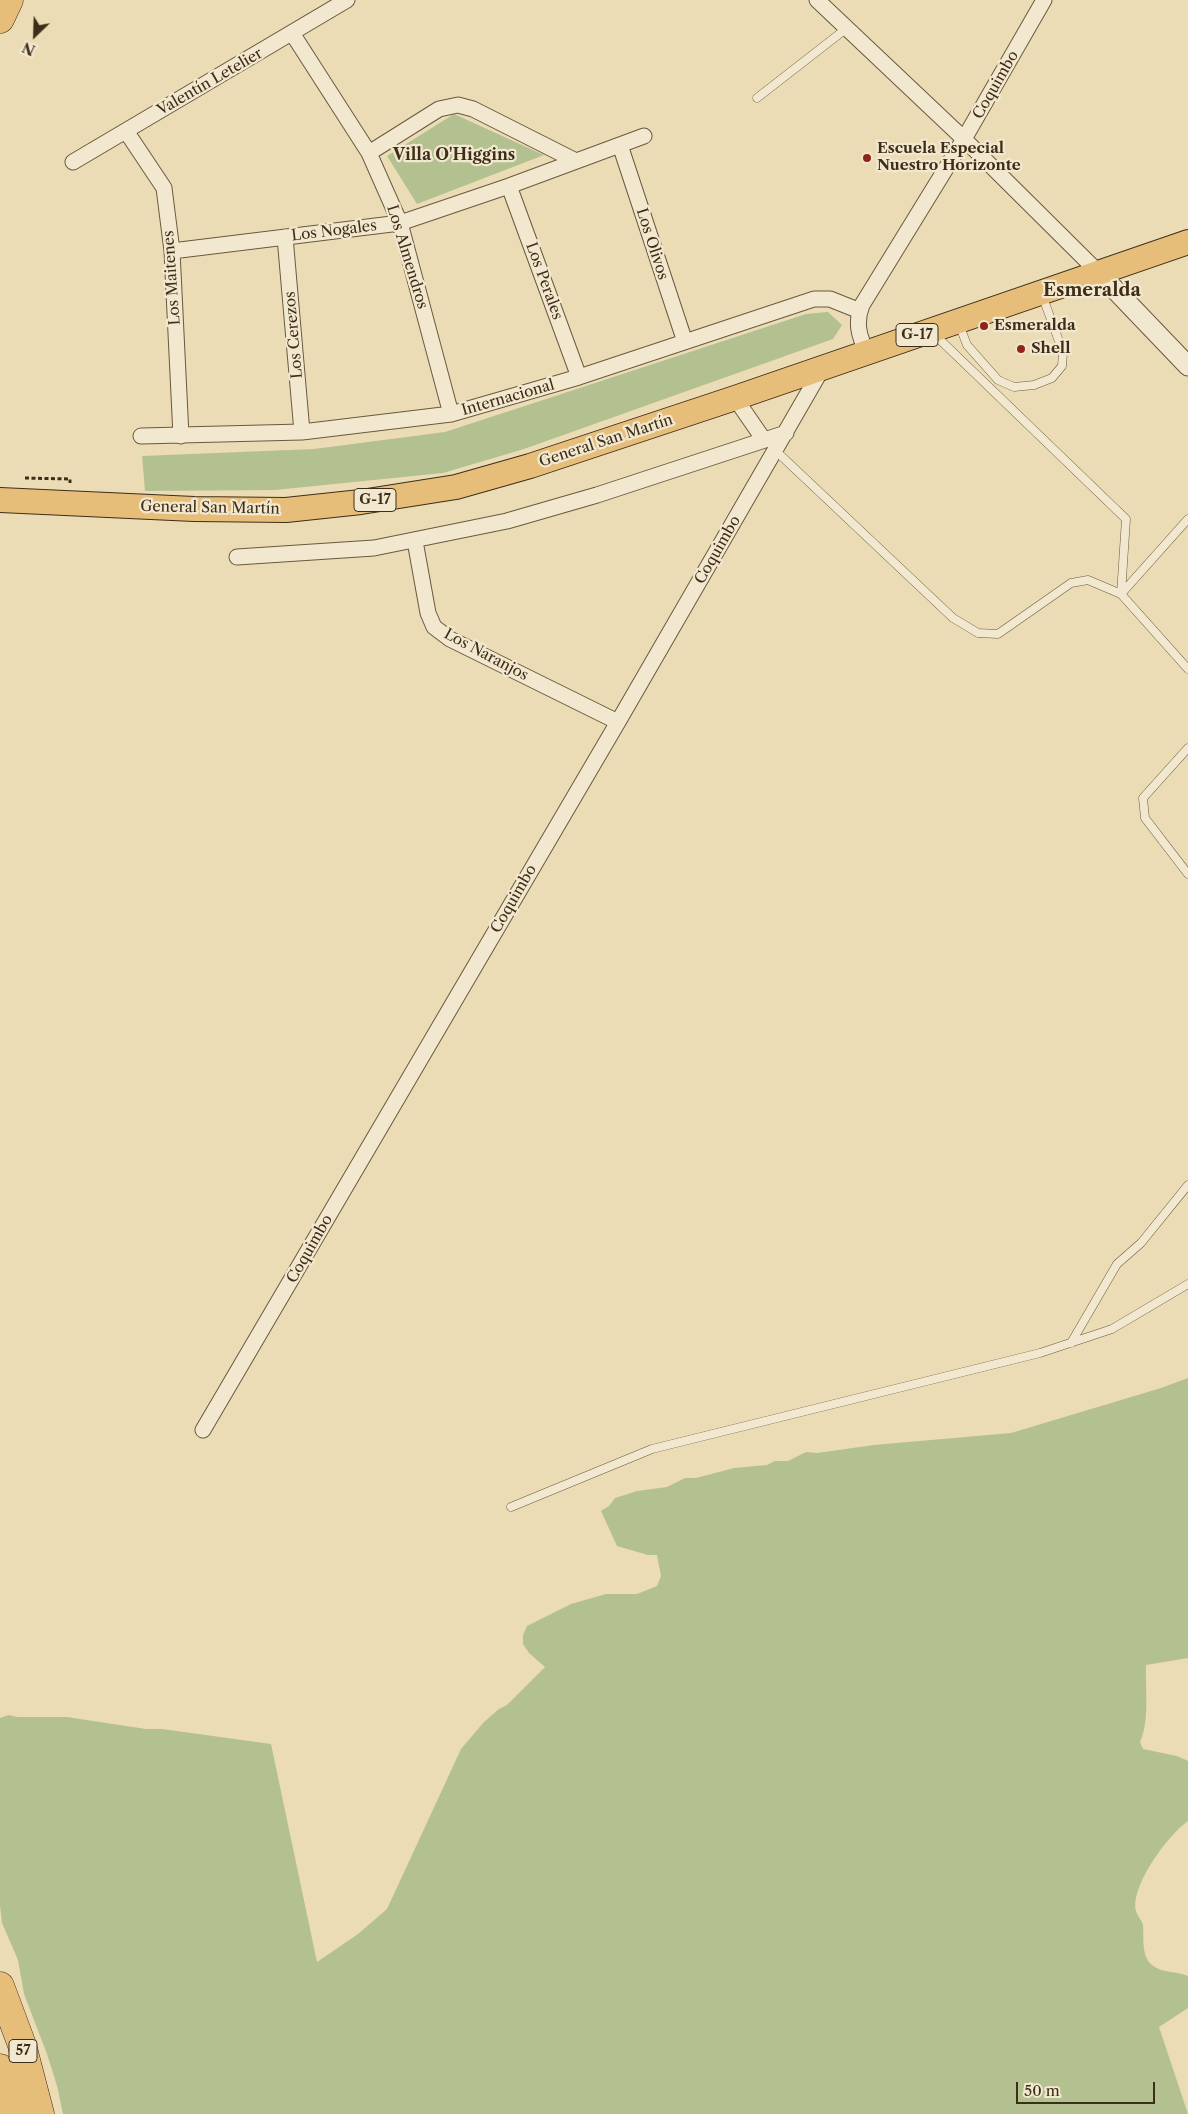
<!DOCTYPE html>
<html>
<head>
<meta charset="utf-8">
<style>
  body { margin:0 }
  #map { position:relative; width:1188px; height:2114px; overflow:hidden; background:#ebdcb5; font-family:"Libre Caslon Text",serif }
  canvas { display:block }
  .north { position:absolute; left:10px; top:10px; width:50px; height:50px; -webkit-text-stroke:4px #f2e8cf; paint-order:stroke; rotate:204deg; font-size:14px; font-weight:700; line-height:20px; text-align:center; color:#3e2d18 }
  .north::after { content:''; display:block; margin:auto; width:18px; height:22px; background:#3e2d18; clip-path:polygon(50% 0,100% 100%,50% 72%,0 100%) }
  .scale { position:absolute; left:1016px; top:2082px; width:139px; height:22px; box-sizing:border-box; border:2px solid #3e2d18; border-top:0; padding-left:6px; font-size:15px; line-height:18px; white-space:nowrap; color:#3e2d18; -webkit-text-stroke:4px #f2e8cf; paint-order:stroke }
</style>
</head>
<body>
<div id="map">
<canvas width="1188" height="2114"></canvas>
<div class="north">N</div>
<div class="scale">50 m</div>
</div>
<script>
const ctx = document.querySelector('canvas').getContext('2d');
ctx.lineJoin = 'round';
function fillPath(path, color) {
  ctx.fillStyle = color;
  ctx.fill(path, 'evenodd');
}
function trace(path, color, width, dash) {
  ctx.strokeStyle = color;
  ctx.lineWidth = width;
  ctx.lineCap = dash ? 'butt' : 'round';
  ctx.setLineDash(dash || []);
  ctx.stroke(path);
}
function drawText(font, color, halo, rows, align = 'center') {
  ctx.font = font + ' "Libre Caslon Text",serif';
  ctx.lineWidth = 4.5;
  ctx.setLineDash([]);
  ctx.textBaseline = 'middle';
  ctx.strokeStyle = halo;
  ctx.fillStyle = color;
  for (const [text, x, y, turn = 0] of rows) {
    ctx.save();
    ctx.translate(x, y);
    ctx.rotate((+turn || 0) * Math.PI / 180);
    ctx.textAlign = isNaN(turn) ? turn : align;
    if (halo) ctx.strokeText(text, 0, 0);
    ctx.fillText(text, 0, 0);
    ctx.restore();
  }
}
fillPath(new Path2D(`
  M454,114L544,155L417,204L387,156Z
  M828,312L842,325L833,339L524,449L443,473L275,490L145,491L142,456L314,449L445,432L806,314Z
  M1188,1378V1658L1146,1665C1145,1689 1150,1720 1140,1742L1143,1749L1177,1756L1188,1761V1821C1169,1834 1130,1886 1136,1911C1137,1916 1142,1920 1143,1925C1144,1938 1141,1956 1152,1965C1161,1973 1177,1971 1188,1976V2008L1159,2027L1188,2114H63L57,2086L47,2054L24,1994L18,1960L2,1923L0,1905V1718L9,1715L17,1717H67L146,1729H162L271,1744L317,1962L358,1934L387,1909L461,1749L484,1722L499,1709L507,1705L545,1667L529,1653L523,1644V1635L527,1626L571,1604L606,1594H637L657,1586L661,1576L657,1555H648L617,1546L601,1511L609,1506L615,1498L637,1491L667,1487L685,1478H696L734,1468L767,1465L775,1461H788L806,1452L817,1453L874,1445L1011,1433L1161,1388Z`), '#b3c190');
const service = new Path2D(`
  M757,98L847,28
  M959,324L967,345L998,380L1014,387L1034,385L1052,378L1062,366L1063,352L1042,295
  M934,334L1126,519L1121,594L1188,669
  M776,451L953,618L978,633L998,634L1071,583L1088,580L1121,594L1188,519
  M1188,748L1143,798L1145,818L1188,874
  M1071,1343L1117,1264L1141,1243L1188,1185
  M511,1507L652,1449L1040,1353L1112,1329L1188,1284`);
const minor = new Path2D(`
  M817,0L964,139L1099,273
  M292,33L369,153L400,223L451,414
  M126,131L164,188L172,251L181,436
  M620,145L685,342
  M369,153L439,109L458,105L473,109L576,161
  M73,162L347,0
  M509,186L579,377
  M285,237L302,432
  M172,251L400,223L509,186L644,136
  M867,353C859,336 855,323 862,305L964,139L1044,0
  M735,398L764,440
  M141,436L302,432L451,414L579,377L814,299H830L860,311
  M415,541L428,613L434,627L450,639L618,722
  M237,557L374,548L507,521L597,495L786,433
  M203,1430L618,722L823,367`);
const tertiary = new Path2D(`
  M1099,273L1188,366`);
const primary = new Path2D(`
  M0,500L194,509L286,510L361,502L456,487L530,466L735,398L1188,242`);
const motorway = new Path2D(`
  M0,19L9,0
  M0,1986L22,2045L40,2114
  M0,2068L13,2114`);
trace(service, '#69593f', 9);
trace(minor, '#69593f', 17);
trace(tertiary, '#69593f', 21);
trace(primary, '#3e2d18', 26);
trace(motorway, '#3e2d18', 29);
trace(new Path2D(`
  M25,478L70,479V483`), '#3e2d18', 3, [4, 2.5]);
trace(service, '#f2e8cf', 8);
trace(minor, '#f2e8cf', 15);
trace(tertiary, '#f2e8cf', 19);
trace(primary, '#e6be7a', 24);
trace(motorway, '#e6be7a', 28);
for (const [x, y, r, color] of [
  [867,158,5,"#8f2418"],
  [984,326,5,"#8f2418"],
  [1021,349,5,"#8f2418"]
]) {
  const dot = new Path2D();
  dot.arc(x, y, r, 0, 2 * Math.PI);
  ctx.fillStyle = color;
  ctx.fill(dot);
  trace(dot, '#f2e8cf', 2);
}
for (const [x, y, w] of [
  [917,335,42],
  [375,500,42],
  [23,2051,28]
]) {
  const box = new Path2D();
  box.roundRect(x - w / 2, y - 11.5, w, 23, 4);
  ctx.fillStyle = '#f2e8cf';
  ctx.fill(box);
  trace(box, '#3e2d18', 1);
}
drawText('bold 14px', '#3e2d18', null, [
  ["G-17",917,335],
  ["G-17",375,500],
  ["57",23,2051]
]);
drawText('15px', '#3e2d18', '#f2e8cf', [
  ["Valentín Letelier",210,82,-30],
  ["Coquimbo",996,85,-60],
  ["Los Nogales",334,231,-7],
  ["Los Olivos",652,244,72],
  ["Los Almendros",407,257,73],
  ["Los Maitenes",172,278,-94],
  ["Los Perales",544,281,70],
  ["Los Cerezos",294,335,-95],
  ["Internacional",508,398,-16],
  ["General San Martín",606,441,-18],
  ["General San Martín",210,508,1],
  ["Coquimbo",718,550,-60],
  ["Los Naranjos",486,655,28],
  ["Coquimbo",514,899,-60],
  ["Coquimbo",310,1249,-60]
]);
drawText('bold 15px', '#3e2d18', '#f2e8cf', [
  ["Escuela Especial",877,149],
  ["Nuestro Horizonte",877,166],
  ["Esmeralda",994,326],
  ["Shell",1031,349]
], 'left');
drawText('bold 16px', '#3e2d18', '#f2e8cf', [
  ["Villa O'Higgins",454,155]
]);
drawText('bold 18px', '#3e2d18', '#f2e8cf', [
  ["Esmeralda",1092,291]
]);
</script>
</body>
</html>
